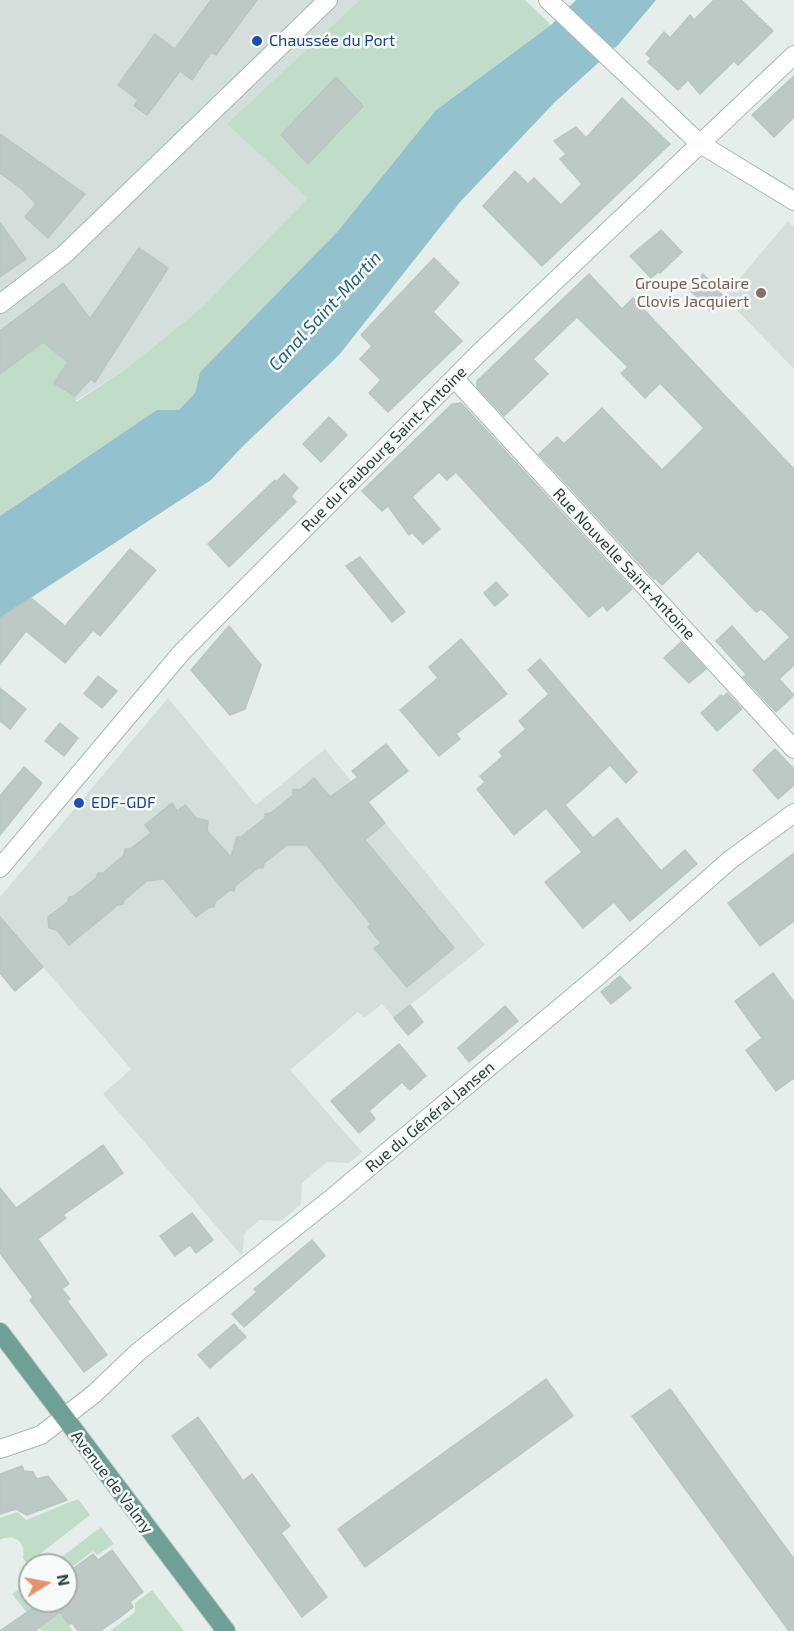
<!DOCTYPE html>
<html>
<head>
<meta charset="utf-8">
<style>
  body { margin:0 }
  #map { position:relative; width:794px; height:1631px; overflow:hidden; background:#e6eeeb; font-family:"Exo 2",sans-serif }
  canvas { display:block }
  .north { position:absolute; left:18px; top:1553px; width:60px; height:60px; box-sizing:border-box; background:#f7faf9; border:2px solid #a3afad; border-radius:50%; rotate:79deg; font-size:16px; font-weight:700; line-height:24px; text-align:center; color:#263f3a }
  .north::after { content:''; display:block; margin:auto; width:21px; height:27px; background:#e8916a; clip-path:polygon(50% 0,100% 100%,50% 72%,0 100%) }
</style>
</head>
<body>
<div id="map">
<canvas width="794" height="1631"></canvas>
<div class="north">N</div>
</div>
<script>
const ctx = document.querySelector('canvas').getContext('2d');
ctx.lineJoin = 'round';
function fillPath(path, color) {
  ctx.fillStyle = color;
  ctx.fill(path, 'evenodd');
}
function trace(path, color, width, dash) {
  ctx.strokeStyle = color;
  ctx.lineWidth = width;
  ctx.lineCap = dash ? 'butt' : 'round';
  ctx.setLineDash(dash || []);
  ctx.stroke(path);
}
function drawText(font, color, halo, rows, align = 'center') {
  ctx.font = font + ' "Exo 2",sans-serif';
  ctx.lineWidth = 5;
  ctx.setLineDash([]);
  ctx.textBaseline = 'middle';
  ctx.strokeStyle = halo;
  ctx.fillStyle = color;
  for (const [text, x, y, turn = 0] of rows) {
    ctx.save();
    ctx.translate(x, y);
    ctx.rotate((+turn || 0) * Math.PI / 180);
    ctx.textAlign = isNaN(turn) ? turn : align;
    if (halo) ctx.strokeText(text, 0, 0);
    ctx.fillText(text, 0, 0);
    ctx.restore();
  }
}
fillPath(new Path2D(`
  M0,0H509L476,27L200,309L126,369L0,448Z
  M788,221L794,227V369L724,297Z
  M168,698L256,805L325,749L485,945L394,1018L382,1004L364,1018L358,1012L290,1070L362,1152L349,1163L327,1162L302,1183L301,1204L281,1221L259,1220L244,1234L243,1253L241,1255L103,1094L131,1069L0,917V897Z`), '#d4deda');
fillPath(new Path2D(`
  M360,0H525L551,25L436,110L337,232L200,372L195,393L179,411L95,452L0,516V374L43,342L68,362L55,383L75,396L76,402L126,369L200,309L308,198L227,124Z
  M78,1499L90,1515L27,1564L23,1558C26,1542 15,1533 0,1540V1518L18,1512L26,1520Z
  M101,1527L114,1544L97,1555L93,1551L66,1572V1565H51Z
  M30,1581V1601H50L73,1631H42L12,1594Z
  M152,1590L184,1631H110L135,1612V1603Z`), '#c1ddca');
fillPath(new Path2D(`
  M576,0H656L618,45L555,102L460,202L339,355L243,446L211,480L6,614L0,621V516L157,410H179L195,393L200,372L337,232L436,110L551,25Z`), '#93c1ce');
const building = new Path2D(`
  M211,0H257L216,55L211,52L192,80L180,71L147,115L134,106L138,100L118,85L155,34L175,49Z
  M714,0H741L773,31L738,65L734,61L700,94L688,80L678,90L648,62L651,58L646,54L664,32L670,38L690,15L694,20Z
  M794,76V117L774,137L752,115Z
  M336,77L363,106L308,164L281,135Z
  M622,98L670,144L542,266L483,206L515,171L528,184L534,178L561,205L582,184L560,159L566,154L554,141L576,127L586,138Z
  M0,134L85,194L48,238L25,217L36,204L22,189L0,173Z
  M0,223L26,259L0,277Z
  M661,230L682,252L660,273L658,272L651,278L630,256Z
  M139,248L168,268L95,382L91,379L75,396L54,383L68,362L43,342L0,374V331L63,283L90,319Z
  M434,258L459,283L433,312L462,341L388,412L369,393L381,380L360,359L372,346L361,335Z
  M589,274L622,309L633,298L794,469V665L779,679L794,695L776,712L743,677L746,674L716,641L732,626L764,662L790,637L766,613L761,609L756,612L698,551L662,585L655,578L654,579L539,454L557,437L564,444L602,408L662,470L704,428L660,383L645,398L621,373L628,367L577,317L533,359L548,374L504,416L477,387V381Z
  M703,274L724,297L710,311L689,289Z
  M461,403L632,589L607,611L603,605L589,617L456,472L447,480L439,472L412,497L440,529L423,544L412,532L409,535L388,506L382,511L362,491L452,404Z
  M329,417L347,435L321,462L303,444Z
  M284,474L298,488L291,496L296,502L229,567L208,544L275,480L276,482Z
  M130,549L156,570L100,636L93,630L65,663L26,631L0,664V618L31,598L65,626Z
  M360,557L405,612L392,622L346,566Z
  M496,582L508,595L495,606L484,593Z
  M229,626L261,665L245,709L230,715L191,670Z
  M461,639L507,694L456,734L460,739L439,756L400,710L438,678L429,667Z
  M681,642L706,669L689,683L664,658Z
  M540,659L637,772L626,783L610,765L565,805L593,838L617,818L661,871L685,850L697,864L630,921L614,902L583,928L545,882L582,852L546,808L514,835L477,789L485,782L480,776L503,756L499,752L526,729L519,721L549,694L528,670Z
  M98,676L117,691L102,708L84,694Z
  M0,688L26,709L10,729L0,721Z
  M727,693L742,709L717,731L701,713L721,695L723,697Z
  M60,723L78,738L64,756L45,741Z
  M386,744L408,771L368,802L385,823L365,840L454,948L407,987L374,948L381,943L368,927L371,924L307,845H287L264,863L263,868H258L235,886L234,891L230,890L215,902L214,907H210L196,917L164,879L147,881L124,900L123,904L118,905L69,945L57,930L49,928L48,917L68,902L69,897L74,896L96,878L98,873H103L124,855L125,849H130L151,833L145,825L172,803L177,811L185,805L196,818L208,821L207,831L231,857L237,837H241L265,818V814L271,813L293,795V789L300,790L314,778L330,797L358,777L352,771Z
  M775,749L794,769V785L778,799L753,770Z
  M24,767L42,783L0,835V796Z
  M794,853V921L760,946L728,903Z
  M0,917L43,967L15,991L0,973Z
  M773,973L794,1002V1078L776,1091L746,1050L762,1038L735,1001Z
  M620,976L631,988L611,1004L601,992Z
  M410,1005L423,1022L408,1035L394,1018Z
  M505,1006L518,1021L469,1062L458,1048Z
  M399,1044L426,1076L410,1090L402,1082L369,1111L375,1119L359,1133L331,1101Z
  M103,1145L123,1173L63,1215L66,1218L38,1239L69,1284L62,1289L70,1299L67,1301L107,1355L84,1372L30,1300L33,1297L0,1253V1188L16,1208Z
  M192,1213L213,1240L196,1253L190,1245L175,1256L160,1236Z
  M312,1240L325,1256L244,1327L232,1314L257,1292L254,1289Z
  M234,1324L246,1337L210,1368L198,1355Z
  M546,1379L573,1416L365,1567L338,1529Z
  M670,1389L794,1559V1631H789L632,1416Z
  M198,1417L243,1481L252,1474L290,1526L281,1533L327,1597L302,1617L172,1436Z
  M22,1466L24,1471L33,1472L37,1479L48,1476L67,1500L27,1515L16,1509L0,1514V1474Z
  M112,1550L143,1592L130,1602L133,1607L119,1618L100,1631H78L72,1623L69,1625L60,1612L35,1631H0L43,1601H66V1574L93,1554L98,1560Z`);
fillPath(building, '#bcc9c4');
trace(building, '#b9c7c2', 1.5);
const minor = new Path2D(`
  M548,0L699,143L794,201
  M0,304L65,254L328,0
  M454,378L794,749
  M0,868L182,652L479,353L794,55
  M0,1449L41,1435L94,1394L138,1352L332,1198L598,976L730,860L794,813`);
const major = new Path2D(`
  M0,1332L226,1631`);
trace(minor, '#a9b6b2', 20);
trace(major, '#c2c9c8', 20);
trace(minor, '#fff', 18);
trace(major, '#6ea096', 18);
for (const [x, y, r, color] of [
  [257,41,6,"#1a4fb4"],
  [761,293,6,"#8d6e63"],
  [79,803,6,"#1a4fb4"]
]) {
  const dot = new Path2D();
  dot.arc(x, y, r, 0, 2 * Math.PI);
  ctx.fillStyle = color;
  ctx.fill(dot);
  trace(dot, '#f7faf9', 2);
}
drawText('16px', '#164399', '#f7faf9', [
  ["Chaussée du Port",269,41],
  ["EDF-GDF",91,803]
], 'left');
drawText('16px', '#785e54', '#f7faf9', [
  ["Groupe Scolaire",749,284],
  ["Clovis Jacquiert",749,302]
], 'right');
drawText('16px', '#263f3a', '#f7faf9', [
  ["Rue du Faubourg Saint-Antoine",384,449,-45],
  ["Rue Nouvelle Saint-Antoine",624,564,47],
  ["Rue du Général Jansen",430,1117,-40],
  ["Avenue de Valmy",112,1482,53]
]);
drawText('italic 18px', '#246477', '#f7faf9', [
  ["Canal Saint-Martin",325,311,-47]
]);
</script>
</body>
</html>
